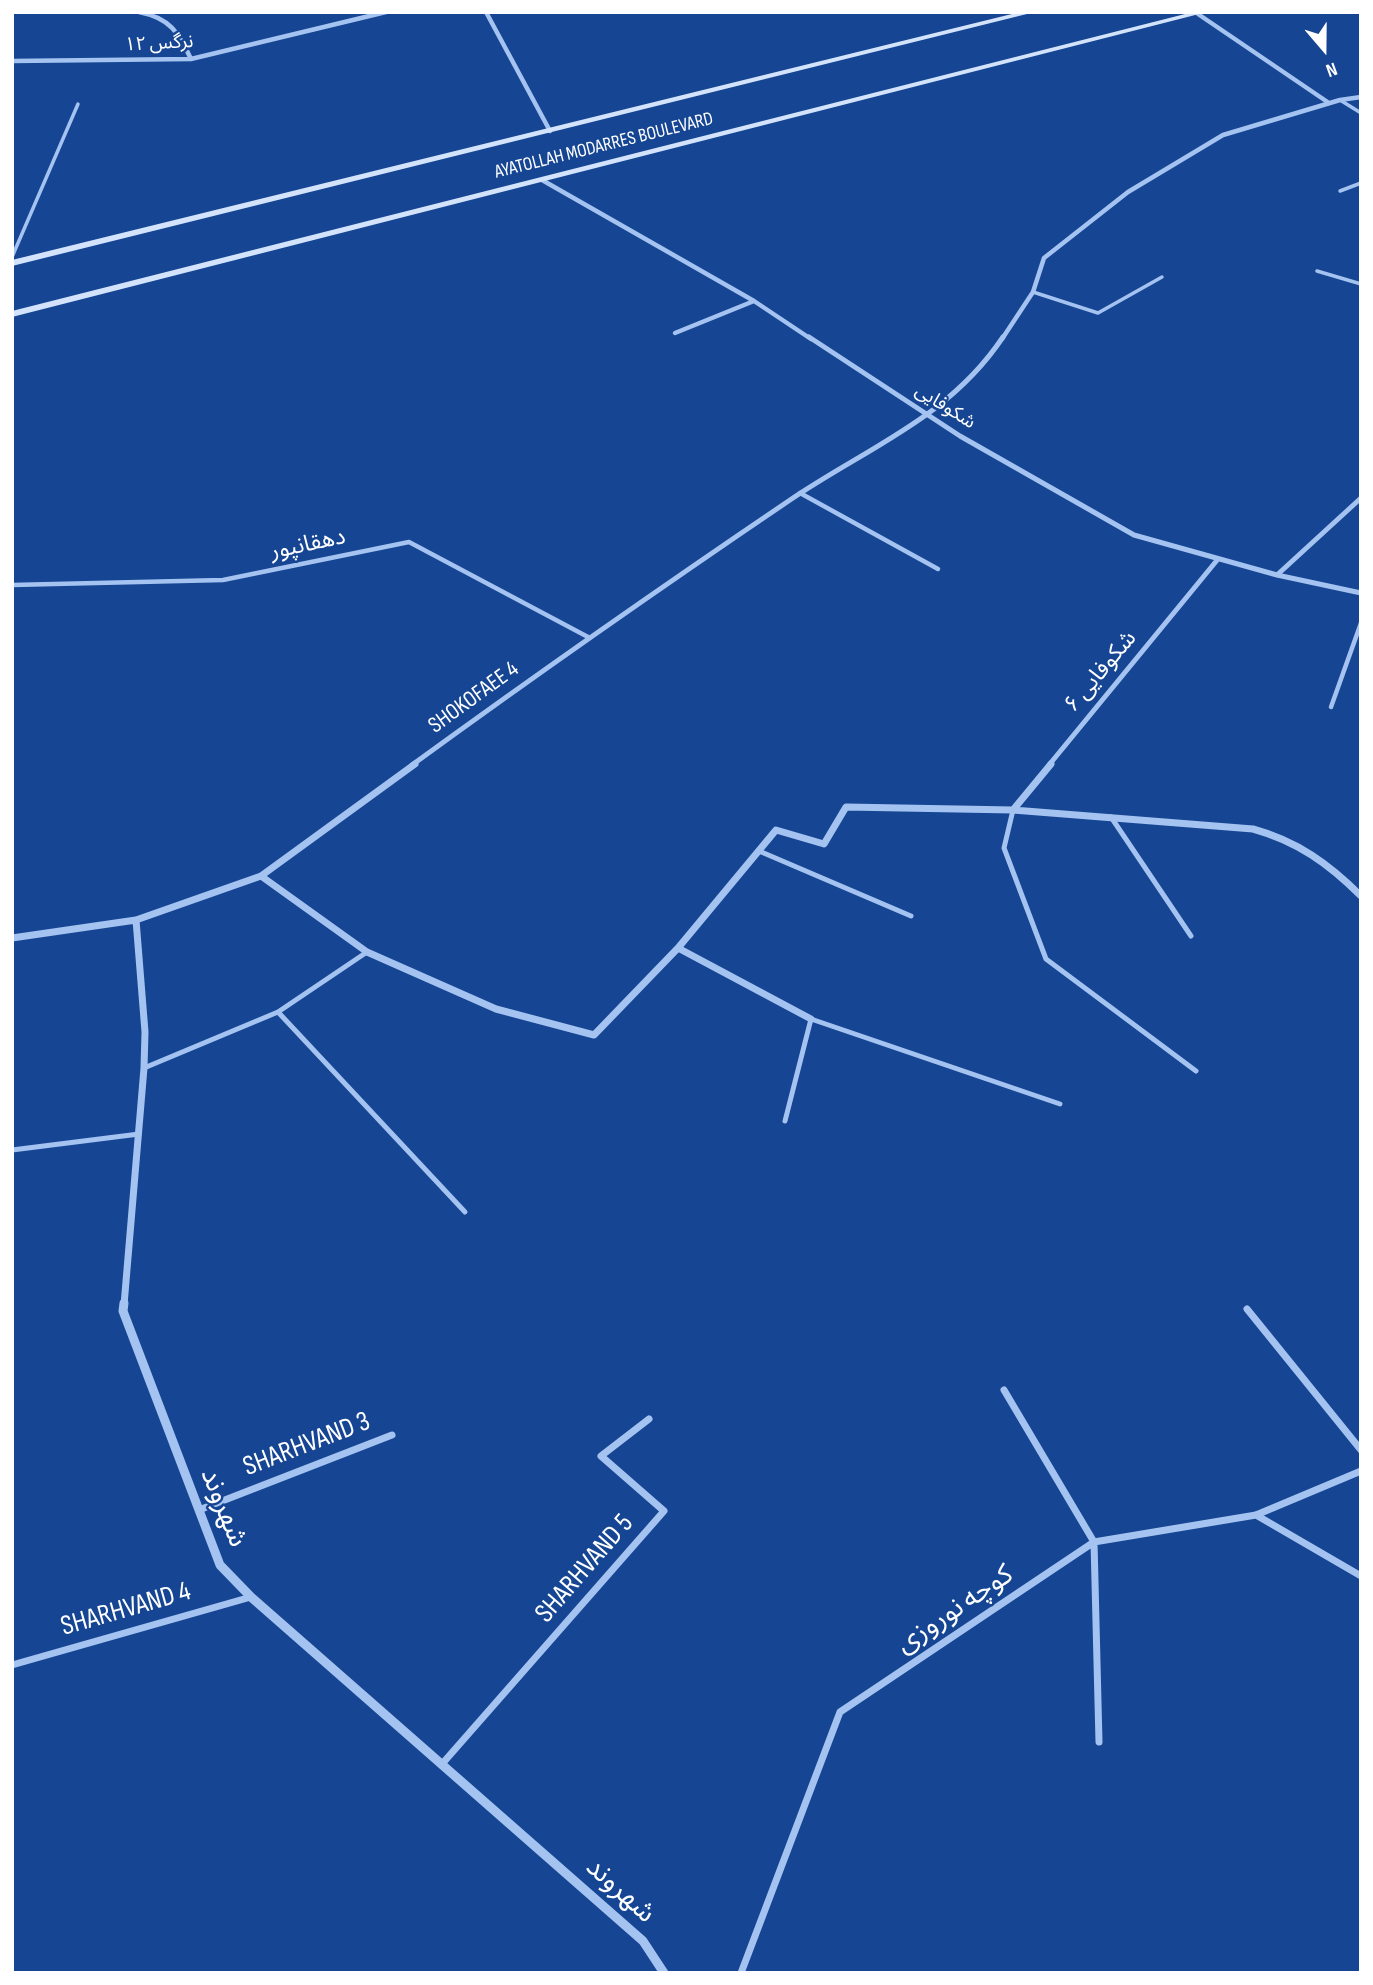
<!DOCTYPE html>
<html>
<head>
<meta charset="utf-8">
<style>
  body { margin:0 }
  #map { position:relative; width:1373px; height:1985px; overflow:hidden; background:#164693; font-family:"Sofia Sans Condensed",sans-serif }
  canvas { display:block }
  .frame { position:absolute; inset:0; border:14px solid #fff; pointer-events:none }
  .north { position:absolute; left:1289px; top:14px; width:70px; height:70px; -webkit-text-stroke:5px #164693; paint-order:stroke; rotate:160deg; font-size:19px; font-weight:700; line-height:28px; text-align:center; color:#fff }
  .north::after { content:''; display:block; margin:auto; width:24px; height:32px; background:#fff; clip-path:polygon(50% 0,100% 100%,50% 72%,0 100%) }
</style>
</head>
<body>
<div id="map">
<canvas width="1373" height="1985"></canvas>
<div class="frame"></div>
<div class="north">N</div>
</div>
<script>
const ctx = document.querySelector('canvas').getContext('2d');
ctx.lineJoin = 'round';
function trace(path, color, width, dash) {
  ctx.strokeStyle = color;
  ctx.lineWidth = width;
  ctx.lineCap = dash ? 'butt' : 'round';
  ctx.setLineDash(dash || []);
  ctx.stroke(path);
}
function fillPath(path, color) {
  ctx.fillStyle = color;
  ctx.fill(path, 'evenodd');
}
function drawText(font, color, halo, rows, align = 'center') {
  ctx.font = font + ' "Sofia Sans Condensed","Noto Sans Arabic",sans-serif';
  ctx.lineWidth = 5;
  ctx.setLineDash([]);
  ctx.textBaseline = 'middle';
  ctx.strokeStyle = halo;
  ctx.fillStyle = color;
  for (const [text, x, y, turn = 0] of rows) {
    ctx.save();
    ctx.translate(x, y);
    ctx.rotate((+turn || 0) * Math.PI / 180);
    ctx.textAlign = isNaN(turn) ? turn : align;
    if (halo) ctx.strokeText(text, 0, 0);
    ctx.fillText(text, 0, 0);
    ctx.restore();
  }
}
trace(new Path2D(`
  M1340,100L1361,113
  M1340,191L1361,183
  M12,257L78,104
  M1317,271L1361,284
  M1033,292L1098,313L1162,277`), '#a5c3f1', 3.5);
trace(new Path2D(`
  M800,493L938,569
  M12,585L223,580L409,542L588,637
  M1331,707L1361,623`), '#a5c3f1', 4.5);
trace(new Path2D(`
  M1013,810L1004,848L1046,959L1196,1071
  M1111,817L1191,936
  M759,851L911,916
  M278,1012L465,1212
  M144,1068L278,1012L367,952
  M785,1121L811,1019L1060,1104
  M12,1150L139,1134`), '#a5c3f1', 5);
trace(new Path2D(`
  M1247,1309L1361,1450
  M1004,1390L1094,1542L1099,1742
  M199,1510L392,1435
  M1256,1515L1361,1576
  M12,1665L251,1597
  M442,1764L664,1511L601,1456L649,1419
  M741,1973L840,1712L1094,1542L1256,1515L1361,1471`), '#a5c3f1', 7);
trace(new Path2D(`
  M139,12C170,18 178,32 191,59
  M486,12L550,131
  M1198,14L1329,103
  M12,61L191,59L386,12
  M542,180L754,301L811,339
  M675,333L754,301
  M1002,339L1033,292L1044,258L1128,192L1223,135L1340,100L1361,97`), '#a5c3f1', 4.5);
trace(new Path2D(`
  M809,337L960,436L1134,535L1277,575L1361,593
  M1277,575L1361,498
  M412,765C537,674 663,586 790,500C868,447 949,418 1003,337
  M1049,765L1218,559`), '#a5c3f1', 5);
trace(new Path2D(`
  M1013,810L1051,764
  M261,876L367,952L496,1009L594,1035L678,948L776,830L824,844L846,807L1013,810L1253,829C1297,841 1329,864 1361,896
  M12,938L136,920L261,876L415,764
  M678,948L811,1019
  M124,1305L144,1068L145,1032L136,920`), '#a5c3f1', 7);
trace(new Path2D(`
  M124,1303L123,1311L220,1565L251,1597L643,1941L664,1973`), '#a5c3f1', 9);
fillPath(new Path2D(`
  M1020,12H1035L12,266V260Z
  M1193,12H1207L12,317V311Z`), '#d3e3fb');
drawText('19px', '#fff', '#164693', [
  ["نرگس ۱۲",159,44,-3],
  ["AYATOLLAH MODARRES BOULEVARD",604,146,-14],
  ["شکوفایی",945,407,32]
]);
drawText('23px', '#fff', '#164693', [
  ["دهقانپور",308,545,-12],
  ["شکوفایی ۶",1101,672,-50],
  ["SHOKOFAEE 4",474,698,-36]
]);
drawText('28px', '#fff', '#164693', [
  ["SHARHVAND 3",307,1445,-21],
  ["شهروند",223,1508,68],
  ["SHARHVAND 5",585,1569,-49],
  ["SHARHVAND 4",126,1610,-16],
  ["کوچه نوروزی",955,1610,-34],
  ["شهروند",620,1891,42]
]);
</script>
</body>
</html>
